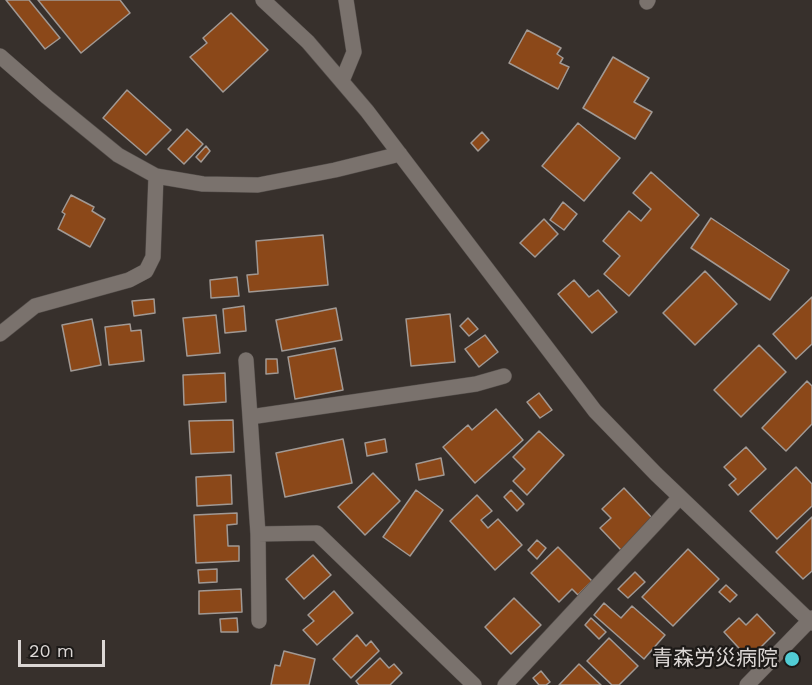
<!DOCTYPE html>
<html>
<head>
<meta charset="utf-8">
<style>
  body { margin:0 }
  #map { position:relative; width:812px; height:685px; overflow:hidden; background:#37302c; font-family:"Work Sans",sans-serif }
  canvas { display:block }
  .scale { position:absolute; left:18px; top:640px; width:87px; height:27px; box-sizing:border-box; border:3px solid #dcd7d5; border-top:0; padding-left:8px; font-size:18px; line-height:21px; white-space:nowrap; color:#dcd7d5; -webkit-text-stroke:4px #1c1917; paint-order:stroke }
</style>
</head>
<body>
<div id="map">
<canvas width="812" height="685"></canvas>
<div class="scale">20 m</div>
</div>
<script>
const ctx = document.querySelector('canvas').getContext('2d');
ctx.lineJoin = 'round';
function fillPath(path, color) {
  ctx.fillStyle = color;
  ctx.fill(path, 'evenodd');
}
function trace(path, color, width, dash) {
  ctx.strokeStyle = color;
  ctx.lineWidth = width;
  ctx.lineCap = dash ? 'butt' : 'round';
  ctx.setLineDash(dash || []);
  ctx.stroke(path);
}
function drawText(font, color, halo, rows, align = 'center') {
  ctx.font = font + ' "Work Sans","Noto Sans JP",sans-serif';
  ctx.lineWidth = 4.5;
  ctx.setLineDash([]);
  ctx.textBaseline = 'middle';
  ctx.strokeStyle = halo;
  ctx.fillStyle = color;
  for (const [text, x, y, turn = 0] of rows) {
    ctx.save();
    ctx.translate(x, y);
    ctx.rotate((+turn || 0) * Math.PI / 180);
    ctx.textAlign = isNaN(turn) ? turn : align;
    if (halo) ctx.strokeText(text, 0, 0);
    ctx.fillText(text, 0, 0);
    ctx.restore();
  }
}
const building = new Path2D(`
  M6,0H29L60,38L45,49Z
  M38,0H120L130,13L81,53Z
  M231,13L268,50L223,92L190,57L207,43L203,38Z
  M527,30L561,48L557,54L563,58L560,63L569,67L558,89L509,63Z
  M613,57L649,78L634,102L652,112L635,139L583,108Z
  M127,90L171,130L146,155L103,118Z
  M578,123L620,158L584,201L542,166Z
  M187,129L203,144L184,164L168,149Z
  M482,132L489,140L478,151L471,143Z
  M206,146L210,151L201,162L196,157Z
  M651,172L699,215L629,296L604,274L620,256L603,241L629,211L641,221L651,209L633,193Z
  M71,195L94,207L92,211L105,219L90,247L58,229L65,214L62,212Z
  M563,202L577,214L564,230L550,220Z
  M711,218L789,270L770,300L691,248Z
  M544,219L558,234L535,257L520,243Z
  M323,235L328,285L249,292L247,275L258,274L256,241Z
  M705,271L737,304L695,345L663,313Z
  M237,277L239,296L211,298L210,280Z
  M574,280L589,297L598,290L617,312L592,333L558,294Z
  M812,297V344L796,359L773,334Z
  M154,299L155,313L134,316L132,301Z
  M244,306L246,331L225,333L223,309Z
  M336,308L342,340L282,351L276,320Z
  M450,314L455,362L411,366L406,319Z
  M216,315L220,353L187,356L183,318Z
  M468,318L478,329L469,336L460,326Z
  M92,319L101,365L71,371L62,325Z
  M130,324L131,331L141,330L144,361L109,365L105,327Z
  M485,335L498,352L479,367L465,349Z
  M759,345L786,372L741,417L714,390Z
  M335,348L343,390L295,399L288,357Z
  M266,359H277L278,373L266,374Z
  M225,373L226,402L184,405L183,375Z
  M807,381L812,386V424L786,451L762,428Z
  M539,393L552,410L540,418L527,402Z
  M496,409L523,440L475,483L443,447L468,425L472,430Z
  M233,420L234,452L191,454L189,421Z
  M539,431L564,455L527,495L513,481L525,469L513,457Z
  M343,439L352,483L285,497L276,453Z
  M385,439L387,452L367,456L365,443Z
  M746,447L766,469L738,495L729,485L736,479L724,467Z
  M441,458L444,475L419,480L416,464Z
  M796,467L812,484V506L777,539L750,511Z
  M373,473L400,501L365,535L338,507Z
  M231,475L232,504L197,506L196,477Z
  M624,488L653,519L621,550L600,528L611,518L602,509Z
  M416,490L443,510L410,556L383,537Z
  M511,490L524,504L517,511L504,497Z
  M477,495L492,511L481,520L488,528L498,519L522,545L495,570L450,521Z
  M237,513V524L227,525L228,546H239V561L196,563L194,515Z
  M812,517V571L803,579L776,552Z
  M537,540L546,548L537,559L528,550Z
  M558,547L592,581L578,595L572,589L559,602L531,573Z
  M688,549L719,579L673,626L642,597Z
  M313,555L331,575L304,599L286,579Z
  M217,569V582L199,583L198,570Z
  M635,572L645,582L628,598L618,589Z
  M726,585L737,595L730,602L719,592Z
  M241,589L242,612L199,614V591Z
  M334,591L353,613L317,645L303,630L314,621L308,615Z
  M514,598L541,625L511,654L485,627Z
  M604,603L621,618L632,606L665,635L644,659L594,615Z
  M757,614L775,633L749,659L724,632L739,618L746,625Z
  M237,618L238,632H221L220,619Z
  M591,618L606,632L599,639L585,625Z
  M357,635L366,646L371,641L379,651L351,678L333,659Z
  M609,638L638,666L619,685H612L587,661Z
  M284,651L315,659L309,685H271L275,665L280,666Z
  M380,658L389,668L394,664L402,673L390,685H359L356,681Z
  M579,664L601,685H559Z
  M541,671L550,682L546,685H539L533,678Z`);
fillPath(building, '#8b4819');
trace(building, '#a19994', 1.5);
const minor = new Path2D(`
  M263,0L308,42L367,111L595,411L656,474L812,623
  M647,2L648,0
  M0,56L47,97L118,155L156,176L203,184L258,185L335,170L400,154
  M342,81L354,52L346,0
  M0,334L35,306L129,280L146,271L153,257L156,176
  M246,360L250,417
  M258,534L259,621
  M474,685L317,533L258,534L250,417L476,384L504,376
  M505,685L680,497
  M747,685L812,618`);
trace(minor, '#534d4a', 16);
trace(minor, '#7a726d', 15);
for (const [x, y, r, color] of [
  [792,659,8,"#51ccd5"]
]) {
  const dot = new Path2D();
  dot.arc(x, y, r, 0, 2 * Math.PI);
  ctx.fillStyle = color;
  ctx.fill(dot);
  trace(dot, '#1c1917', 2);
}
drawText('21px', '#dcd7d5', '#1c1917', [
  ["青森労災病院",778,659]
], 'right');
</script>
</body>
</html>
